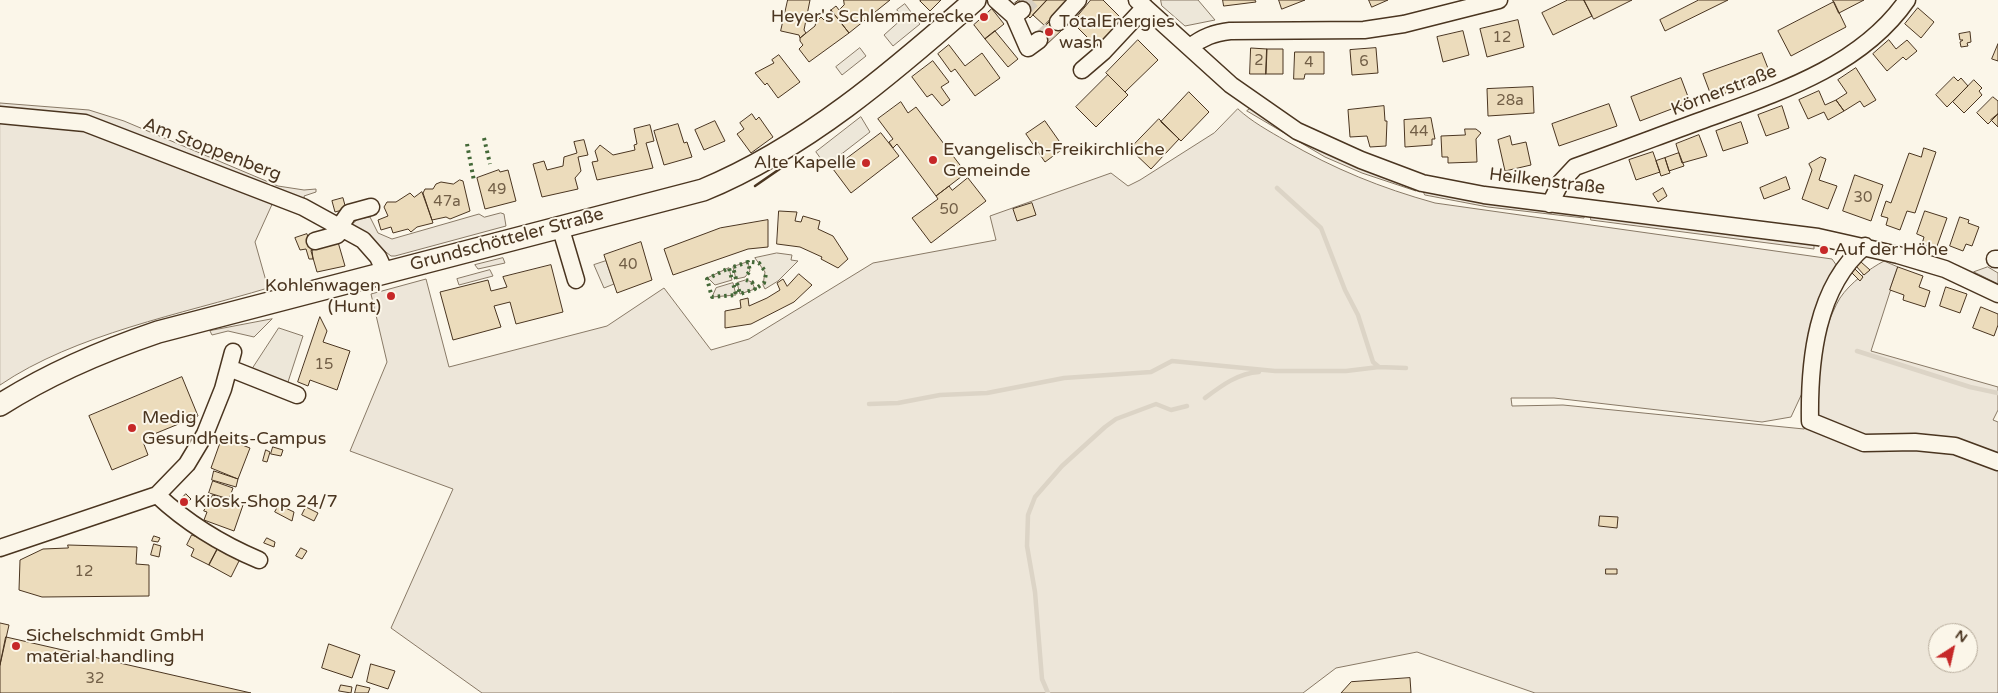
<!DOCTYPE html>
<html>
<head>
<meta charset="utf-8">
<style>
  body { margin:0 }
  #map { position:relative; width:1998px; height:693px; overflow:hidden; background:#fbf6e9; font-family:"Varela Round",sans-serif }
  canvas { display:block }
  .north { position:absolute; left:1928px; top:623px; width:50px; height:50px; box-sizing:border-box; background:#fbf6e9; border:1px solid #b4a999; border-radius:50%; rotate:35deg; font-size:14px; font-weight:700; line-height:20px; text-align:center; color:#4a3520 }
  .north::after { content:''; display:block; margin:auto; width:18px; height:22px; background:#c62828; clip-path:polygon(50% 0,100% 100%,50% 72%,0 100%) }
</style>
</head>
<body>
<div id="map">
<canvas width="1998" height="693"></canvas>
<div class="north">N</div>
</div>
<script>
const ctx = document.querySelector('canvas').getContext('2d');
ctx.lineJoin = 'round';
function fillPath(path, color) {
  ctx.fillStyle = color;
  ctx.fill(path, 'evenodd');
}
function trace(path, color, width, dash) {
  ctx.strokeStyle = color;
  ctx.lineWidth = width;
  ctx.lineCap = dash ? 'butt' : 'round';
  ctx.setLineDash(dash || []);
  ctx.stroke(path);
}
function drawText(font, color, halo, rows, align = 'center') {
  ctx.font = font + ' "Varela Round",sans-serif';
  ctx.lineWidth = 4;
  ctx.setLineDash([]);
  ctx.textBaseline = 'middle';
  ctx.strokeStyle = halo;
  ctx.fillStyle = color;
  for (const [text, x, y, turn = 0] of rows) {
    ctx.save();
    ctx.translate(x, y);
    ctx.rotate((+turn || 0) * Math.PI / 180);
    ctx.textAlign = isNaN(turn) ? turn : align;
    if (halo) ctx.strokeText(text, 0, 0);
    ctx.fillText(text, 0, 0);
    ctx.restore();
  }
}
const green = new Path2D(`
  M0,103L89,110L124,121L278,186L304,190L316,189V192L304,196L306,207L120,132L0,113Z
  M1251,108L1418,188L1416,191L1362,173L1325,157L1247,111Z
  M1238,109C1252,122 1269,131 1286,141C1334,169 1381,188 1435,203L1832,259L1837,266L1804,389L1791,417L1762,422L1554,398H1511L1512,406L1563,405L1804,429L1818,419C1817,403 1815,384 1817,368C1819,349 1830,314 1840,298C1850,283 1869,269 1884,261L1898,267L1871,351L1998,387V410L1993,420L1998,422V693H1535L1417,652L1336,668L1303,693H482L391,628L453,489L350,451L387,362L371,294L426,279L449,367L607,326L664,288L711,350L749,339L873,263L996,240L990,216L1111,173L1128,186L1140,180L1214,133ZM1938,633H1968V663H1938Z
  M0,118L84,126L274,200L255,242L268,288C182,314 75,334 0,385Z
  M1423,190L1585,214L1584,218L1488,207L1425,195Z
  M501,213L504,214L506,226L395,256H391L351,225L358,219L370,217L378,233L392,239L479,214L484,217Z
  M1591,215L1814,245V249L1591,220Z
  M503,258L505,263L478,269L475,265Z
  M748,262L750,271L745,277L736,279L733,267Z
  M1988,267L1998,273V284L1974,272Z
  M729,268L732,280L715,285L708,278Z
  M490,270L493,276L459,285L457,279Z
  M746,280L752,282L755,289L740,294L737,283Z
  M733,283L736,295L712,297L716,288Z
  M272,319L254,337L228,331L212,335L210,331Z`);
fillPath(green, '#ede6d9');
trace(green, '#887966', 1);
const parking = new Path2D(`
  M1161,0H1198L1215,20L1185,26L1162,6Z
  M905,4L920,24L893,46L884,35L903,18L897,10Z
  M860,48L866,56L842,75L836,67Z
  M861,117L870,132L826,166L816,152Z
  M777,253L792,255L791,260L798,261L778,281L765,289L763,285L765,272L755,258Z
  M606,261L614,284L604,288L594,265Z
  M279,328L303,336L287,385L251,371Z`);
fillPath(parking, '#ede7d9');
trace(parking, '#887966', 1);
trace(new Path2D(`
  M1277,188L1321,228L1345,290L1358,315L1373,362L1379,367
  M1857,351L1970,387L1998,393
  M1274,371H1346L1379,367L1406,368
  M1205,398C1221,386 1238,373 1259,372
  M869,404L898,403L940,395L987,393L1064,378L1151,372L1172,361L1275,371
  M1048,693L1042,679L1035,592L1027,546L1028,515L1035,497L1062,466L1105,427L1116,419L1156,404L1171,410L1187,406`), '#dcd4c6', 4.5);
const building = new Path2D(`
  M788,0H810L804,30L806,33L800,38L799,35L781,31Z
  M844,0H890L849,33L831,10L836,6L839,10L844,5Z
  M922,0H941L930,11L920,1Z
  M1019,0H1047L1030,18L1015,3Z
  M1047,0H1071L1045,26L1033,15Z
  M1091,0H1103L1128,25L1099,49L1074,24L1080,18L1078,16Z
  M1223,0H1255L1256,2L1224,6Z
  M1279,0H1305L1282,9Z
  M1369,0H1388L1372,7Z
  M1568,0H1584L1592,16L1553,35L1542,13Z
  M1584,0H1632L1594,19Z
  M1699,0H1728L1665,31L1660,20Z
  M1833,0H1864L1839,13Z
  M1834,2L1846,27L1791,56L1778,31Z
  M1918,8L1934,22L1921,38L1905,24Z
  M992,9L1004,24L985,39L974,25Z
  M831,10L849,33L809,62L799,49L803,45L800,41V38L815,26L816,22L821,17L824,20L830,16Z
  M1053,17L1064,28L1045,46L1034,36Z
  M1518,20L1524,47L1487,57L1480,29Z
  M995,31L1018,59L1008,67L985,39Z
  M1463,31L1469,55L1443,62L1437,37Z
  M1970,32L1971,42L1967,43L1968,46L1961,47L1960,42L1963,40H1960L1959,34Z
  M1138,40L1158,60L1125,92L1106,73Z
  M1889,40L1896,49L1907,40L1917,51L1906,60L1903,57L1887,71L1873,54Z
  M1998,44V61L1992,59Z
  M949,45L965,66L982,53L1000,78L975,96L955,69L951,72L938,54Z
  M1251,48L1267,49L1266,74H1250Z
  M1376,48L1378,73L1352,75L1350,50Z
  M1267,49H1283V74H1266Z
  M1295,52H1324V74H1305L1304,79H1294Z
  M1762,53L1771,76L1712,98L1703,74Z
  M779,55L800,82L778,98L767,83L765,85L755,73L774,63L772,60Z
  M933,61L949,82L941,87L950,100L942,106L932,94L927,97L912,77Z
  M1856,68L1876,100L1864,107L1860,101L1844,111L1836,100L1847,93L1838,80Z
  M1108,75L1128,95L1096,127L1076,107Z
  M1954,77L1958,81L1961,78L1968,86L1947,107L1936,95Z
  M1681,78L1690,102L1640,121L1631,97Z
  M1974,80L1982,88L1979,91L1982,95L1964,113L1953,102Z
  M1533,87L1534,113L1488,116L1487,89Z
  M1819,91L1825,105L1836,100L1844,111L1828,120L1824,112L1808,119L1799,100Z
  M1189,92L1209,112L1181,141L1161,122Z
  M1993,97L1998,101V114L1988,124L1977,113Z
  M901,102L908,113L916,107L966,173L936,196L897,144L893,148L889,142L893,139L878,119Z
  M1609,104L1617,126L1559,146L1552,124Z
  M1384,106L1385,121H1387L1386,146L1370,147L1367,136L1350,137L1348,110Z
  M1782,106L1789,128L1766,136L1758,115Z
  M752,114L756,120L759,117L773,137L751,153L737,134L744,129L740,123Z
  M1998,114V127L1991,120Z
  M1431,118L1435,139H1432V145L1405,147L1404,120Z
  M1159,119L1179,139L1151,169L1130,149Z
  M715,121L725,141L704,150L695,130Z
  M1045,121L1064,148L1045,162L1026,134Z
  M1741,122L1748,143L1723,151L1716,131Z
  M678,124L684,143L687,142L692,157L664,165L654,131Z
  M650,125L654,141L646,143L653,168L597,180L592,162L598,161L595,151L600,145L613,155L635,150L634,145L637,144L634,129Z
  M1465,129H1476L1481,133L1476,139L1477,162L1448,163V157H1442L1441,136L1465,135Z
  M881,133L899,156L851,193L833,169Z
  M1699,135L1707,156L1682,163L1676,144Z
  M1510,136L1512,145L1526,142L1531,165L1505,171L1498,140Z
  M584,140L588,155L578,157L581,171L575,178L578,189L542,197L533,164L544,161L547,170L563,166L564,157L577,153L574,142Z
  M1924,148L1936,152L1915,213L1907,211L1900,230L1886,225L1888,218L1881,216L1886,201L1891,203L1909,153L1921,157Z
  M1653,152L1660,172L1636,180L1629,160Z
  M1679,153L1684,166L1669,171L1665,158Z
  M1821,157L1826,159L1819,180L1837,186L1828,209L1802,199L1812,170L1809,164Z
  M1665,158L1670,173L1661,176L1656,161Z
  M499,170L500,172L508,170L516,201L485,209L477,178Z
  M1855,175L1883,185L1871,221L1843,211Z
  M1786,177L1790,189L1764,199L1760,188Z
  M968,178L986,201L931,243L912,218L938,199L936,196L949,186L952,190Z
  M460,180L463,181L470,211L450,219L446,217L432,220L423,193L425,189H433L436,184L441,182L453,184Z
  M1663,188L1667,196L1658,202L1653,194Z
  M422,192L433,223L417,227L411,232L408,229L393,233L391,227L381,230L378,220L388,216L384,207L387,202H396L410,193L414,197Z
  M343,198L346,209L335,212L332,201Z
  M1032,203L1036,215L1017,221L1013,209Z
  M779,211L797,212L795,221L801,222L803,216L820,221L818,229L833,236L848,259L838,268L821,259L822,257L800,247L777,244Z
  M1925,211L1947,218L1936,249L1922,244L1924,237L1917,234Z
  M1960,217L1969,220L1968,223L1979,227L1972,246L1966,244L1963,251L1950,246Z
  M768,220V247L748,249L673,275L664,249L720,228Z
  M307,234L312,250L313,259H309L306,249L300,250L295,238Z
  M338,242L345,266L317,272L311,251Z
  M641,242L652,280L617,293L604,255Z
  M1861,262L1870,270L1864,275L1856,266Z
  M551,265L563,312L516,324L510,302L494,306L501,327L453,340L440,292L488,280L491,291L507,287L503,277Z
  M1898,267L1923,276L1919,287L1930,291L1925,307L1903,300L1904,295L1890,290Z
  M1855,269L1863,277L1860,281L1851,272Z
  M799,274L812,285L794,302L751,324L725,328V311L741,308L740,300L748,298L749,306L767,298L780,290L777,283L783,279L787,286Z
  M1946,287L1967,294L1960,313L1940,306Z
  M1981,307L1998,314V325L1994,336L1973,328Z
  M320,317L327,331L323,342L350,351L337,390L310,380L308,386L298,382Z
  M182,377L198,416L142,439L148,455L112,470L89,416Z
  M224,438L250,448L238,479L211,468L221,440Z
  M273,447L283,450L281,456L271,454Z
  M266,450L270,452L267,462L263,461Z
  M214,471L238,479L236,487L212,480Z
  M213,481L233,488L229,499L209,493Z
  M186,494L191,499L181,509L176,505Z
  M213,495L243,505L234,531L204,520L207,512L204,511Z
  M279,505L294,512L292,521L275,512Z
  M306,507L318,513L314,521L302,515Z
  M1600,516L1618,517L1617,528L1599,526Z
  M192,535L219,546L209,565L191,556L194,549L187,545Z
  M154,536L160,538L158,542L152,541Z
  M267,538L275,542L274,547L264,543Z
  M154,544L161,546L159,557L151,555Z
  M68,545L137,547L136,564L149,565V596L42,597L19,590L20,560L43,549L68,548Z
  M219,546L241,557L231,577L209,565Z
  M301,548L307,551L302,559L296,556Z
  M1606,569H1617V574H1606Z
  M0,623L9,625L0,665Z
  M6,637L251,693H0V665Z
  M329,644L360,655L352,678L322,668Z
  M371,664L395,671L388,689L367,682Z
  M1410,678L1411,693H1341L1351,682Z
  M341,685L352,687L351,693L339,691Z
  M357,685L370,688L368,693H355Z`);
fillPath(building, '#ecdcbc');
trace(building, '#4a3520', 1);
trace(new Path2D(`
  M1022,10L1032,0
  M1039,40L1058,22`), '#d8cfc1', 16, [16, 8]);
const minor = new Path2D(`
  M996,0L1014,16L1022,10
  M1137,0L1231,85L1297,131L1361,160L1422,183L1484,195L1818,237L1898,255L1945,269L1998,294
  M1014,16L1028,48L1039,40
  M1058,22L1078,0
  M1190,47C1203,37 1214,33 1230,31L1364,30L1404,24L1499,0
  M1082,70L1103,52L1145,7
  M0,115L85,123L303,207L363,240L378,257L385,272
  M1550,204L1561,182L1575,167C1617,152 1659,136 1700,121C1774,94 1860,68 1907,0
  M340,226L349,213L371,207
  M560,226L576,280
  M315,241L337,235L343,228
  M1865,246C1816,287 1809,361 1810,421L1864,443L1915,442L1955,446L1998,462
  M1995,259H1998
  M229,368L297,395
  M157,495C187,523 221,544 259,560
  M0,548L157,495L187,464L205,434L223,389L233,352`);
const major = new Path2D(`
  M0,405C50,373 102,351 158,332L703,190C805,148 893,72 975,0`);
trace(minor, '#4a3520', 19);
trace(major, '#4a3520', 24);
trace(minor, '#fbf6e9', 16);
trace(major, '#fbf6e9', 21);
trace(new Path2D(`
  M484,138L490,164
  M467,144L474,181
  M752,262L759,263L765,271
  M736,279L733,267L748,262L750,271L745,277
  M737,283L740,294L755,289L752,282L746,280
  M709,286L707,279L729,268L732,280
  M758,287L764,283L766,274
  M710,290L712,297L736,295L733,283`), '#436837', 4, [2.5, 4]);
trace(new Path2D(`
  M755,186L784,166`), '#4a3520', 2.5);
for (const [x, y, r, color] of [
  [984,17,5,"#c62828"],
  [1049,32,5,"#c62828"],
  [933,160,5,"#c62828"],
  [866,163,5,"#c62828"],
  [1824,250,5,"#c62828"],
  [391,296,5,"#c62828"],
  [132,428,5,"#c62828"],
  [184,502,5,"#c62828"],
  [16,646,5,"#c62828"]
]) {
  const dot = new Path2D();
  dot.arc(x, y, r, 0, 2 * Math.PI);
  ctx.fillStyle = color;
  ctx.fill(dot);
  trace(dot, '#fbf6e9', 2);
}
drawText('15px', '#725f47', null, [
  ["12",1502,38],
  ["2",1259,61],
  ["6",1364,62],
  ["4",1309,63],
  ["28a",1510,101],
  ["44",1419,132],
  ["49",497,190],
  ["30",1863,198],
  ["47a",447,202],
  ["50",949,210],
  ["40",628,265],
  ["15",324,365],
  ["12",84,572],
  ["32",95,679]
]);
drawText('18px', '#4a3520', '#fbf6e9', [
  ["Heyer's Schlemmerecke",974,17,"right"],
  ["TotalEnergies",1059,22],
  ["wash",1059,43],
  ["Evangelisch-Freikirchliche",943,150],
  ["Gemeinde",943,171],
  ["Alte Kapelle",856,163,"right"],
  ["Auf der Höhe",1834,250],
  ["Kohlenwagen",381,286,"right"],
  ["(Hunt)",381,307,"right"],
  ["Medig",142,418],
  ["Gesundheits-Campus",142,439],
  ["Kiosk-Shop 24/7",194,502],
  ["Sichelschmidt GmbH",26,636],
  ["material handling",26,657]
], 'left');
drawText('18px', '#4a3520', '#fbf6e9', [
  ["Körnerstraße",1724,91,-21],
  ["Am Stoppenberg",212,150,21],
  ["Heilkenstraße",1547,182,7],
  ["Grundschötteler Straße",507,240,-15]
]);
</script>
</body>
</html>
